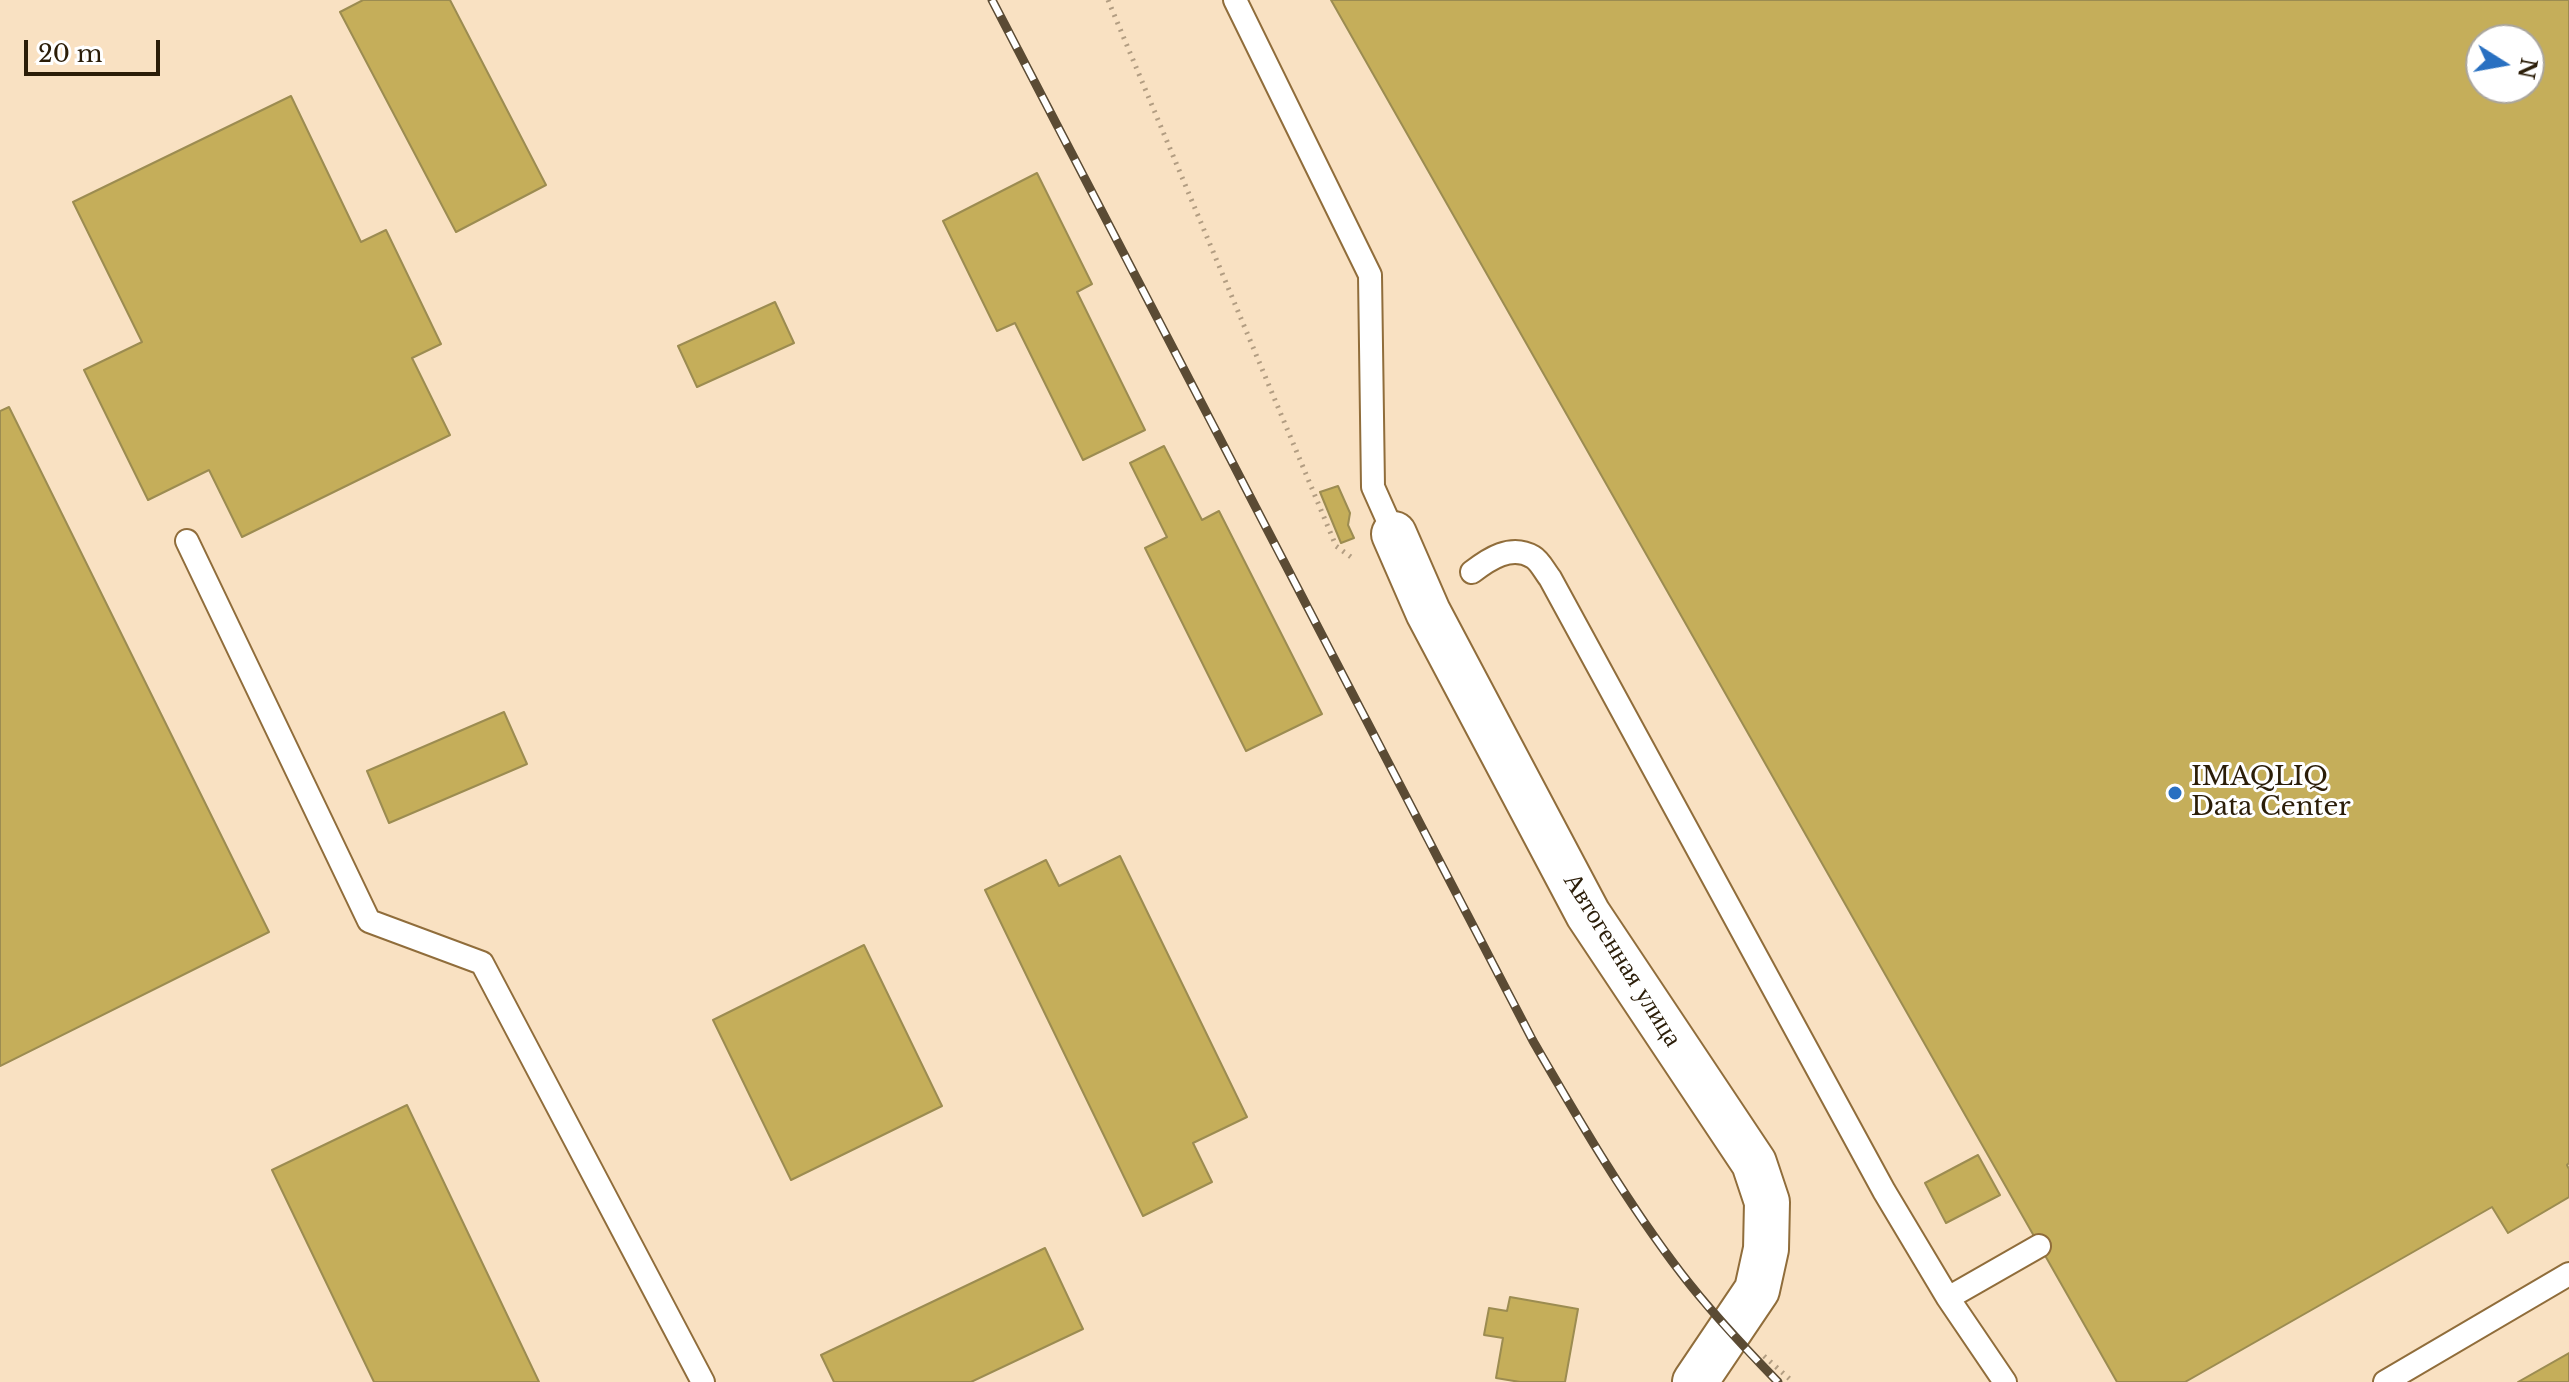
<!DOCTYPE html>
<html>
<head>
<meta charset="utf-8">
<style>
  body { margin:0 }
  #map { position:relative; width:2569px; height:1382px; overflow:hidden; background:#f9e1c2; font-family:"Libre Baskerville",serif }
  canvas { display:block }
  .north { position:absolute; left:2465px; top:24px; width:80px; height:80px; box-sizing:border-box; background:#fff; border:2px solid #aaa59c; border-radius:50%; rotate:101deg; font-size:22px; font-weight:700; line-height:32px; text-align:center; color:#2b1d08 }
  .north::after { content:''; display:block; margin:auto; width:28px; height:36px; background:#2970c1; clip-path:polygon(50% 0,100% 100%,50% 72%,0 100%) }
  .scale { position:absolute; left:24px; top:40px; width:136px; height:36px; box-sizing:border-box; border:4px solid #2b1d08; border-top:0; padding-left:10px; font-size:24px; line-height:28px; white-space:nowrap; color:#2b1d08; -webkit-text-stroke:6px #fff; paint-order:stroke }
</style>
</head>
<body>
<div id="map">
<canvas width="2569" height="1382"></canvas>
<div class="north">N</div>
<div class="scale">20 m</div>
</div>
<script>
const ctx = document.querySelector('canvas').getContext('2d');
ctx.lineJoin = 'round';
function fillPath(path, color) {
  ctx.fillStyle = color;
  ctx.fill(path, 'evenodd');
}
function trace(path, color, width, dash) {
  ctx.strokeStyle = color;
  ctx.lineWidth = width;
  ctx.lineCap = dash ? 'butt' : 'round';
  ctx.setLineDash(dash || []);
  ctx.stroke(path);
}
function drawText(font, color, halo, rows, align = 'center') {
  ctx.font = font + ' "Libre Baskerville",serif';
  ctx.lineWidth = 6;
  ctx.setLineDash([]);
  ctx.textBaseline = 'middle';
  ctx.strokeStyle = halo;
  ctx.fillStyle = color;
  for (const [text, x, y, turn = 0] of rows) {
    ctx.save();
    ctx.translate(x, y);
    ctx.rotate((+turn || 0) * Math.PI / 180);
    ctx.textAlign = isNaN(turn) ? turn : align;
    if (halo) ctx.strokeText(text, 0, 0);
    ctx.fillText(text, 0, 0);
    ctx.restore();
  }
}
const building = new Path2D(`
  M363,0H450L546,185L456,232L340,12Z
  M1331,0H2569V1163L2567,1165L2569,1169V1197L2508,1233L2492,1207L2185,1382H2117ZM2481,40H2529V88H2481Z
  M291,96L361,242L386,230L441,344L412,358L450,435L242,537L209,470L148,500L84,370L142,342L73,202Z
  M1037,173L1092,284L1077,292L1145,430L1083,460L1015,323L997,331L943,221Z
  M775,302L794,343L697,387L678,346Z
  M9,407L269,932L0,1066V411Z
  M1164,446L1202,520L1219,511L1322,714L1246,751L1145,548L1167,537L1130,463Z
  M1338,486L1350,513L1348,525L1354,538L1341,543L1320,492Z
  M504,712L527,764L389,823L367,771Z
  M1120,856L1247,1117L1193,1143L1212,1182L1143,1216L985,890L1046,860L1059,886Z
  M864,945L942,1106L791,1180L713,1020Z
  M407,1105L539,1382H374L272,1170Z
  M1978,1155L2000,1195L1946,1223L1925,1183Z
  M1045,1248L1083,1329L971,1382H834L821,1355Z
  M1510,1297L1578,1309L1565,1382H1520L1496,1378L1503,1338L1484,1335L1489,1308L1507,1311Z
  M2569,1353V1382H2518Z`);
fillPath(building, '#c5ae5a');
trace(building, '#9c8c51', 2);
const service = new Path2D(`
  M1235,0L1370,275L1373,487L1394,534
  M187,541L369,921L482,963L703,1382
  M1472,572C1489,559 1511,544 1533,557C1540,561 1545,572 1550,578L1884,1191L1948,1298L2005,1382
  M1948,1298L2039,1246
  M2385,1382L2569,1274`);
const minor = new Path2D(`
  M1394,534L1428,612L1588,914L1754,1163L1767,1202L1766,1249L1757,1290L1695,1382`);
trace(service, '#906d3b', 26);
trace(minor, '#906d3b', 48);
trace(new Path2D(`
  M1108,0L1336,546L1355,560
  M1764,1356L1793,1382`), '#b29d82', 5, [2, 6]);
trace(service, '#fff', 22);
trace(minor, '#fff', 44);
const rail = new Path2D(`
  M992,0L1533,1041C1579,1120 1625,1200 1681,1273C1710,1311 1744,1347 1778,1382`);
trace(rail, '#5b4b34', 9);
trace(rail, '#fff', 6, [18]);
for (const [x, y, r, color] of [
  [2175,793,8,"#2970c1"]
]) {
  const dot = new Path2D();
  dot.arc(x, y, r, 0, 2 * Math.PI);
  ctx.fillStyle = color;
  ctx.fill(dot);
  trace(dot, '#fff', 3);
}
drawText('26px', '#2b1d08', '#fff', [
  ["IMAQLIQ",2191,778],
  ["Data Center",2191,808]
], 'left');
drawText('26px', '#2b1d08', '#fff', [
  ["Автогенная улица",1622,960,58]
]);
</script>
</body>
</html>
